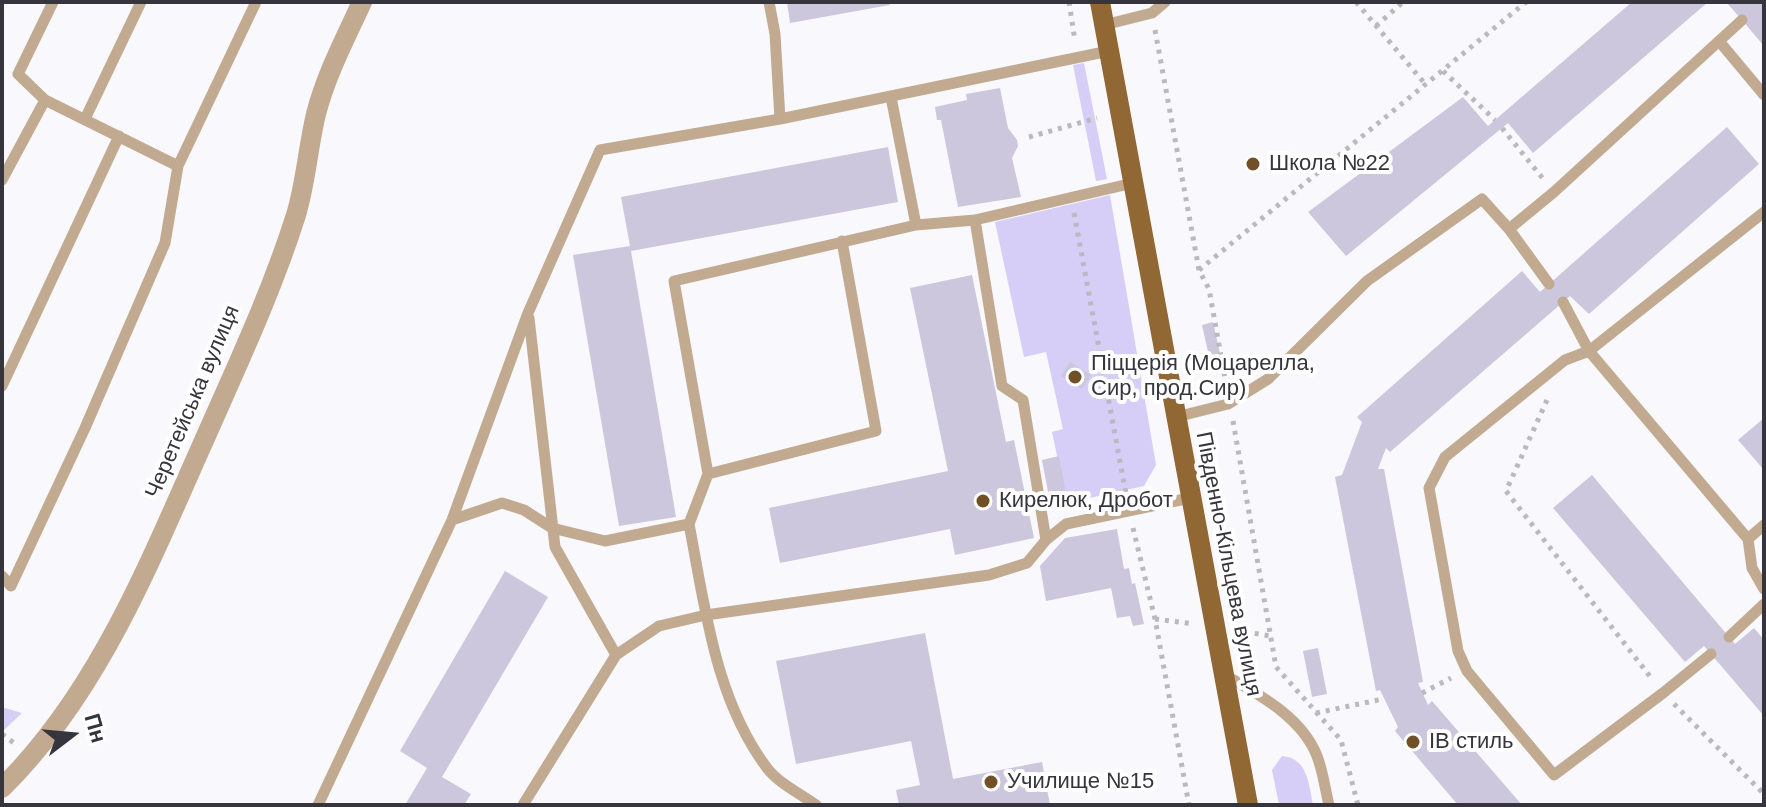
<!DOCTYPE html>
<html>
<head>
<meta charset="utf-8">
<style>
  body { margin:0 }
  #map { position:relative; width:1766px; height:807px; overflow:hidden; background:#f9f8fd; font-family:Helvetica,sans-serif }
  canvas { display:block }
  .frame { position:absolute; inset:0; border:4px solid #36353d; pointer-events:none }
  .north { position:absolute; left:32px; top:695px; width:80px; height:80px; -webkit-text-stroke:6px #fff; paint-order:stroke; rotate:74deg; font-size:22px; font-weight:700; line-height:32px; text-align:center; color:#36353d }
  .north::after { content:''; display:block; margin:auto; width:28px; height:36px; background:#36353d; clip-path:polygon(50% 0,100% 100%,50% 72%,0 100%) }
</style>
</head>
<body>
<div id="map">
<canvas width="1766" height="807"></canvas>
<div class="frame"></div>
<div class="north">Пн</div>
</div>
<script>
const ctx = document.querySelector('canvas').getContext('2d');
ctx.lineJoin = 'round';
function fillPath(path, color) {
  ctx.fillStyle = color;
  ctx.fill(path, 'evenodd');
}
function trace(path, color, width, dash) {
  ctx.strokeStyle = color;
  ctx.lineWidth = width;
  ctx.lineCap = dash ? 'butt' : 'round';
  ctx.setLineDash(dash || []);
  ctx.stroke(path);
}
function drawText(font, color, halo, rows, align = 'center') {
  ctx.font = font + ' Helvetica,sans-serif';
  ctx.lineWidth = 8;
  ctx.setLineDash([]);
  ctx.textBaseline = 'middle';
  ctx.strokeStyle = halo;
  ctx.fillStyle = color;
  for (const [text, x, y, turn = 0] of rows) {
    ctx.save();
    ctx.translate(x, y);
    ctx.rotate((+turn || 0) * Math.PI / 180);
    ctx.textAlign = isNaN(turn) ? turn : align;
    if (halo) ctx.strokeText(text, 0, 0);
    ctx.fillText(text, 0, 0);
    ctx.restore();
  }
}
fillPath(new Path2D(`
  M1084,63L1107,179L1096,181L1073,65Z
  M1110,195L1156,465L1144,486L1067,503L1052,432L1063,429L1046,352L1024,357L995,222Z
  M2,707L22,713L2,732Z
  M1282,756C1308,758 1309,785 1313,805H1279L1272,770Z`), '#d7cef7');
fillPath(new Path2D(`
  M787,2H889L890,5L790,23Z
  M1632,2H1708L1533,153L1508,123L1346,256L1308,212L1463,97L1488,126Z
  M1726,2H1764V46L1742,20Z
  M1000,88L1008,128L1017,140L1018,146L1012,158L1021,197L958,207L941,120H937L935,107L967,100L966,94Z
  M1727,127L1759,164L1589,314L1570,296L1390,452L1386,448L1378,469H1384L1423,682L1418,683L1428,705L1432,701L1522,805H1458L1395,731L1398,727L1380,690L1376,691L1335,477L1342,475L1362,422L1357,417L1522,271L1540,292Z
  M888,147L898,202L631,251L676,517L619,526L573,255L630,246L621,197Z
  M972,275L1006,442L1014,440L1034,538L955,555L950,529L780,563L769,508L948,471L910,288Z
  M1213,322L1222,363L1211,365L1202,325Z
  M1070,362L1091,375L1082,389L1061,376Z
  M1764,418V470L1738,440Z
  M1059,456L1066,494L1049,497L1042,460Z
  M1592,475L1735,644L1754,628L1764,640V716L1704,646L1685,662L1553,508Z
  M1117,529L1124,569L1129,568L1132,584L1135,583L1144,624L1133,626L1130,616L1117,618L1111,588L1046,601L1040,566L1065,538Z
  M505,571L548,597L442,777L471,794L464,805H405L427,768L400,751Z
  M925,633L953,779L1042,762L1050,805H899L896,790L920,785L911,741L796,764L776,661Z
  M1318,648L1327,694L1312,697L1303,651Z`), '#ccc7dd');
trace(new Path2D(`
  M1069,2L1075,41
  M1356,2L1426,85
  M1376,26L1403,2
  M1155,30L1199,270L1209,289L1226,384
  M1443,71L1495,120
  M1502,128L1544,180
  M1029,137L1097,118
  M1074,213L1126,494
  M1199,270L1526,2
  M1547,400L1506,491L1652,679
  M1233,421L1276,667L1341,740L1358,805
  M1133,528L1155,619L1189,805
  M1155,619L1194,624
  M1235,630L1270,636
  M1422,693L1451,678
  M1674,704L1764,794
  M1316,713L1383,699
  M2,734L14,743`), '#bab9bf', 5, [4, 6]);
trace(new Path2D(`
  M53,2L18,74L45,100L178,166
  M769,2L775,34L780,119
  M1104,25L1152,13L1165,2
  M1719,41L1764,95
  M891,97L916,225
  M85,119L141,2
  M2,180L45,100
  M975,220L1002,386L1023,400L1046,540
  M1509,229L1549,284
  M1563,302L1589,351L1748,539L1752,568L1764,589
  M529,318L555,547L616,655
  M2,386L119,136
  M1176,417L1228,404L1268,379L1367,281L1482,199L1509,229L1554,192L1742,20
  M708,474L876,431L842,241
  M452,520L502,503L524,510L552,528L605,541L689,524L708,474L674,281L916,225L975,220L1133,183
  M689,524C705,607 715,699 767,768C778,783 801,794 816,805
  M1748,539L1764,525
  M2,576L11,586L85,428L165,243L178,166L256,2
  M1729,637L1764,604
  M1711,654L1663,693L1554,775L1467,671L1458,651L1429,488L1445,457L1565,360L1589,351L1764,212
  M1225,675C1258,694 1302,717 1317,756C1323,771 1325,789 1329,805
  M318,805L452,520L528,313L600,150L780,119L1109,51
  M523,805L616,655L659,626L706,615L989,575L1027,563L1046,540L1066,524L1190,498`), '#c1aa90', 11);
trace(new Path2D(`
  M2,788C98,693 148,566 202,445C235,370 271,294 296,215C306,182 308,147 316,114C326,75 345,39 362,2`), '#c1aa90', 20);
trace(new Path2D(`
  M1100,2L1248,805`), '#916834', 20);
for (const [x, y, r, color] of [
  [1253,164,8,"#715027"],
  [1075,377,8,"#715027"],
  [983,501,8,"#715027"],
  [1413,742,8,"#715027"],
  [991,782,8,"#715027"]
]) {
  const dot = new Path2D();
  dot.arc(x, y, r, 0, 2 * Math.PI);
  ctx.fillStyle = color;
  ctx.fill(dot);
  trace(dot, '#fff', 3);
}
drawText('22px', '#36353d', '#fff', [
  ["Школа №22",1269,164],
  ["Піццерія (Моцарелла,",1091,364],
  ["Сир, прод.Сир)",1091,389],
  ["Кирелюк, Дробот",999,501],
  ["ІВ стиль",1429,742],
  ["Училище №15",1007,782]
], 'left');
drawText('22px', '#36353d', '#fff', [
  ["Черетейська вулиця",193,402,-67],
  ["Південно-Кільцева вулиця",1228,564,79]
]);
</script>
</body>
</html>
